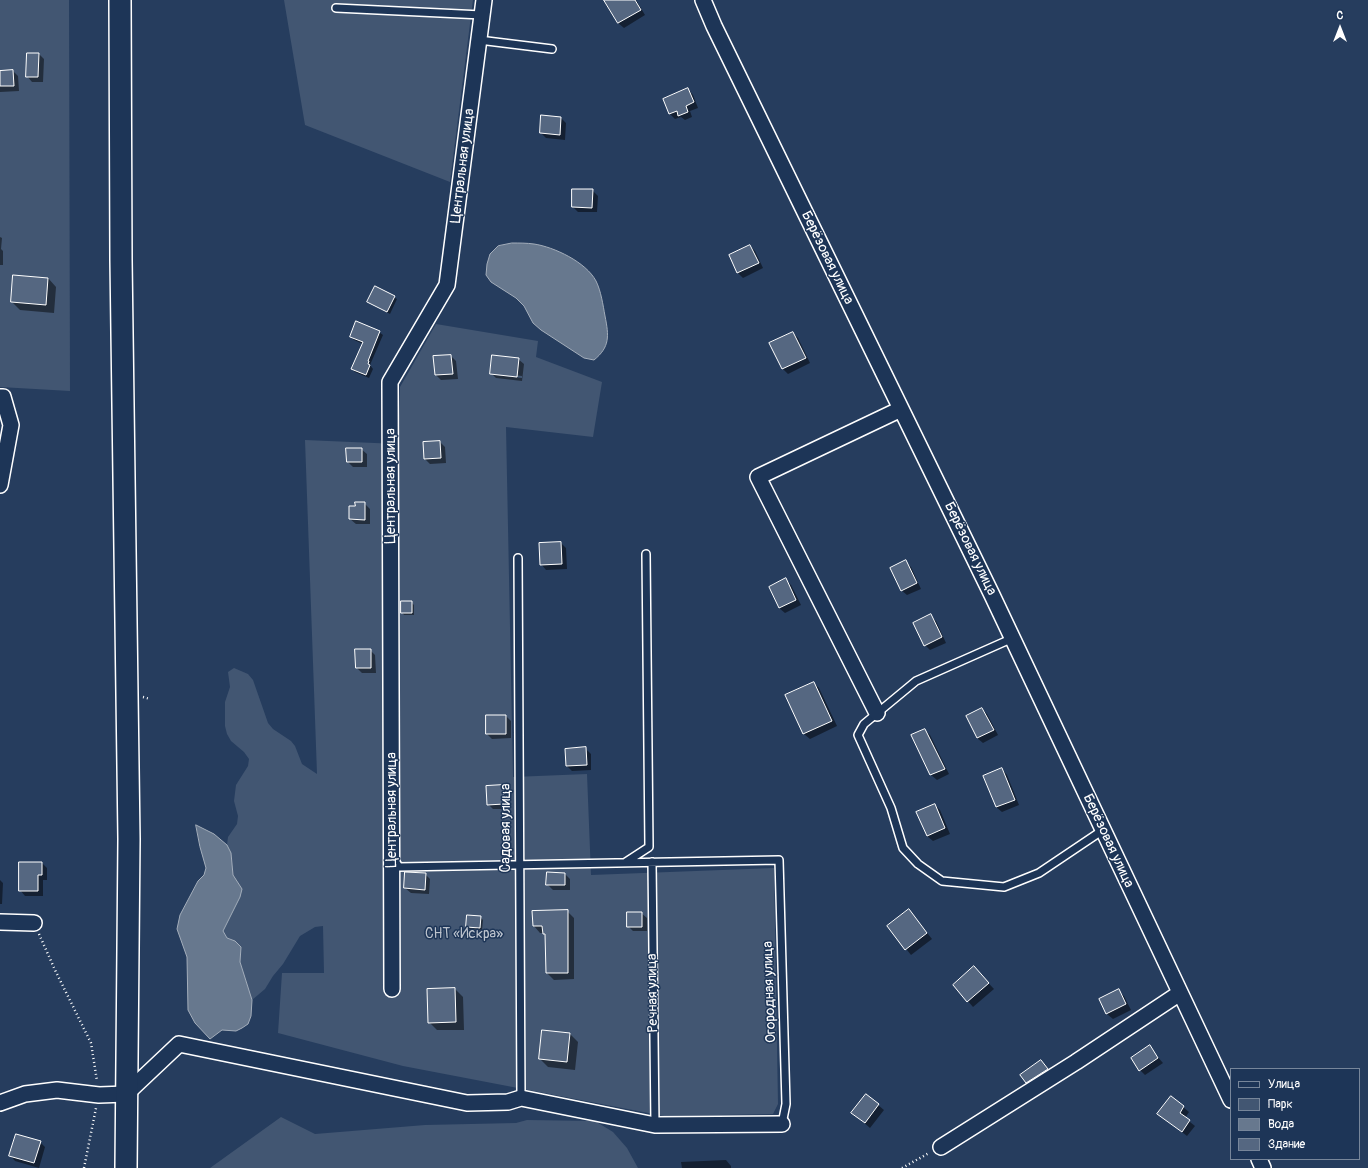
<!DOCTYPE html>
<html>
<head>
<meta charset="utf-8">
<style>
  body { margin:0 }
  #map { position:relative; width:1368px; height:1168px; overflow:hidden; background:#263d5e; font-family:Pangolin,sans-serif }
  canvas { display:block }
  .legend { position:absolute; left:1230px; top:1068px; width:130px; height:92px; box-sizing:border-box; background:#1d3557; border:1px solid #77869a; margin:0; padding:5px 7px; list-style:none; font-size:12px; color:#fff }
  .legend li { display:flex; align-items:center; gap:8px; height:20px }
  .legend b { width:20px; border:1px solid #77869a }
  .north { position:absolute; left:1320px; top:8px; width:40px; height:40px; -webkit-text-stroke:3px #1d3557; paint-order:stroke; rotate:0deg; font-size:11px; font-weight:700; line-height:16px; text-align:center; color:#fff }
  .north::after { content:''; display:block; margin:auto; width:14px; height:18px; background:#fff; clip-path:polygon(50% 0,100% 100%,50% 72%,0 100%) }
</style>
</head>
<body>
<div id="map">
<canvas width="1368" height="1168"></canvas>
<ul class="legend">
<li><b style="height:5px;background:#1d3557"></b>Улица</li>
<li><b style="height:11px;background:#425672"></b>Парк</li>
<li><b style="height:11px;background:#67788e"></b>Вода</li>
<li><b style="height:11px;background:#556781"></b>Здание</li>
</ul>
<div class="north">С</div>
</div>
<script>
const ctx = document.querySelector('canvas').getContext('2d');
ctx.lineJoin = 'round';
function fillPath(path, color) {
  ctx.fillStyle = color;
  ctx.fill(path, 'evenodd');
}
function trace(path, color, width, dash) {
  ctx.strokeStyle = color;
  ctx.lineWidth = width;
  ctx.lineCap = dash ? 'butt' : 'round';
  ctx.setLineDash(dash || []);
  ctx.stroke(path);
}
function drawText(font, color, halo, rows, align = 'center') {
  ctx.font = font + ' Pangolin,sans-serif';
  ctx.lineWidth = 3;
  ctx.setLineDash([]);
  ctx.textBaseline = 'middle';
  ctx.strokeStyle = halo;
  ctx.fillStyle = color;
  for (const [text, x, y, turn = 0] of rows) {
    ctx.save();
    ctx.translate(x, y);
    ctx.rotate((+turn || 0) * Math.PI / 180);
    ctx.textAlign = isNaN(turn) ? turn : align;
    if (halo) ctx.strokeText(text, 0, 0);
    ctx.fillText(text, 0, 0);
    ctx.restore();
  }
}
fillPath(new Path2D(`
  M0,0H69L70,391L0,387Z
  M284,0H473L450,182L305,125Z
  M436,324L538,341L536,357L602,382L593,437L506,427L513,777L587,774L591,875L774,868L778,1104L773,1114L664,1116L403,1066L278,1033L282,973H324L323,926L315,927L300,936L283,964L273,976L265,989L252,1000L240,962L241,947L235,941L227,938L223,931L240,897L233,875L231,853L227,845L228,837L237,824L238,816L234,801L236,785L248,766L249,759L244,752L231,741L227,734L225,726V702L230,687L228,672L234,668L248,674L253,680L268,723L273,729L291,741L295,746L302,764L317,774L305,440L398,444L400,387Z
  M281,1117L315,1134L425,1125L516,1123L527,1120L595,1121L613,1132L627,1148L638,1168H210Z`), '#425672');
const water = new Path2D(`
  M512,243C519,243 527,243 534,244C554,247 586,262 596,281C601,291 603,305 605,316C609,336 610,347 594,360L584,358L541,330L533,323L524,306L516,298L491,282L486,275L487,264L490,254L498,246Z
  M196,825L214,834L227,845L231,853L233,875L242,889L240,897L223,931L227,938L235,941L241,947L240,962L252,1000L251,1016L248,1024L242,1028L236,1031L222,1030L210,1039L195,1023L188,1010L187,957L177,929L180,915L198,881L204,875L206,868L200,847Z`);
fillPath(water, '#67788e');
trace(water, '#a4aebb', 1);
fillPath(new Path2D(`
  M613,0H636L645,15L624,28L618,23Z
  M39,54L44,59L43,82H32L27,76Z
  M13,71L18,76L19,91L0,92V72Z
  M688,89L693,95L698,108L690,111L692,117L685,120L681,117L675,119L670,114L664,100Z
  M561,118L566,123L565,140L546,138L541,133Z
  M592,190L598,196L597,212H578L573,207Z
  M0,237L2,238L1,249L3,251V265H0Z
  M750,246L755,251L763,268L743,278L738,273L730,255Z
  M14,276L48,278L56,287L54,313L20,310L12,302Z
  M375,287L397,299L390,314L368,302Z
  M379,332L383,335L370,365L373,369L369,378L355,372L352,369L363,344L354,340L351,337Z
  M793,333L798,338L810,363L788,374L782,368Z
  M451,356L456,361L458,379L441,380L436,375L434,357Z
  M518,359L524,364L522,381L496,378L491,373ZM495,373L522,376V378L495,375Z
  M440,442L445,447L446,463L430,464L425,459L424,443Z
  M347,449H361L367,454V467H353L348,462Z
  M365,504L370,509V524H356L350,519L356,507Z
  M561,543L566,548L567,569L546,570L541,564Z
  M906,562L911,567L921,589L907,595L901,590Z
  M786,580L791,585L801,605L785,613L779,608Z
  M411,602L414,605V615H404L402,612Z
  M930,616L936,621L946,643L930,650L925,645Z
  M356,650H370L375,655L376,673H362L357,668Z
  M814,683L819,688L837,726L810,739L804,734L786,696Z
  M982,709L987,714L998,735L983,743L977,738L967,717Z
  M506,716L511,721V738L492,739L487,734Z
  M925,730L930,735L949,774L937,780L931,775L912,736Z
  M585,748L591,754V770L572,771L567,766Z
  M1002,769L1007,775L1019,805L1002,812L996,807Z
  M503,786L508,791V809H493L488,804Z
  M935,805L940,810L950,834L933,841L927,836Z
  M20,863H42L47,868V880H43V896H25L20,890Z
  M548,873L565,874L570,879V890H553L547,884Z
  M425,874L430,879L429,894L411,893L405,888Z
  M0,880L3,883L2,904H0Z
  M909,910L932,939L911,955L888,926Z
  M567,911L574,918V979L554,980L547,973L546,936L543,933H540L534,926Z
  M641,913L647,918V931H633L628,926Z
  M480,917L483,920L482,930L469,929L467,926Z
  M979,973L994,989L973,1007L954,985Z
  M455,989L463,997L464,1030H437L429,1022Z
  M1118,991L1124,996L1131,1010L1113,1019L1107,1014L1100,1000Z
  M570,1034L578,1042L575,1070L548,1067L540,1059Z
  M1149,1047L1163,1063L1145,1075L1140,1070Z
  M1046,1066L1052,1075L1032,1087L1027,1082Z
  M866,1095L884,1110L870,1128L853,1113Z
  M1171,1097L1189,1112L1185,1118L1195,1126L1187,1136L1159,1114Z
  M40,1142L45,1147L39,1168L15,1161L10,1155Z
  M726,1160L731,1166V1168H682L681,1162Z`), '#0007');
const building = new Path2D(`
  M604,0H635L641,10L618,23Z
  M27,53H39L38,77H26Z
  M13,70L14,86H0V71Z
  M688,88L694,102L686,106L688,112L678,116L677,111L669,114L663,99Z
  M541,115L561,117L560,135L540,133Z
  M572,189H593L592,208L572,207Z
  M750,245L759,263L737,273L729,255Z
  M13,275L48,278L46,305L11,302Z
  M375,286L395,296L387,312L367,302Z
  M356,321L380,331L368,361H369L368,364L370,365L366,375L351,369L363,342L350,337Z
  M793,332L806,358L782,369L769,343Z
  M451,355L453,374L435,375L433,356Z
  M492,355L519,358L517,377L490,374Z
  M440,441L441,458L424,459L423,442Z
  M346,448H362V462H347Z
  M355,502H365V520L349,519V506H355Z
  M561,542L562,564L540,565L539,543Z
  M906,560L917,583L901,591L890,568Z
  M786,578L796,600L779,608L769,587Z
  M401,601H412V613H401Z
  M931,614L942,637L924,646L913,623Z
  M355,649H371V668H356Z
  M814,682L832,721L803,734L785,695Z
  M982,708L994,730L977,738L966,716Z
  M486,715H506V734H486Z
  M925,729L945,769L930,775L911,735Z
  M586,747L587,765L566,766L565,749Z
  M1002,768L1015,800L996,807L983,776Z
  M503,785L504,804L487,805L486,786Z
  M935,804L945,828L927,836L916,812Z
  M19,862H42V875H38V891H19Z
  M405,872L426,873L425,890L404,888Z
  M547,872L565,873V885H546Z
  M909,909L927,933L905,950L887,926Z
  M568,910V973H546L545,934H543L542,926H533L532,911Z
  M627,912H642V927H627Z
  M467,915L481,916L480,928L466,927Z
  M974,966L989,983L967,1002L953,985Z
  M455,988L456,1022L428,1023L427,989Z
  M1119,989L1126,1004L1106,1014L1099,999Z
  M542,1030L570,1033L567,1062L539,1059Z
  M1150,1045L1158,1058L1139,1071L1131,1058Z
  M1041,1060L1048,1069L1026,1083L1020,1075Z
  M866,1094L879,1104L865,1123L851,1113Z
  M1171,1096L1184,1106L1180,1113L1190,1120L1182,1132L1157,1114Z
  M16,1134L41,1141L34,1163L9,1156Z`);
fillPath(building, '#556781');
trace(building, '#fff', 1);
const lane = new Path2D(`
  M336,8L482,15
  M479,40L552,49
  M518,558L521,1098
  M1013,638L916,681L864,724L858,735L891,808L903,848L918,864L942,881L1004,887L1039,873L1103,830
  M394,859L399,867L779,860L786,1104L782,1124
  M626,862L649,847L646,554
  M652,862L655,1125`);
const street = new Path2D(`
  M703,0L714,26L992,595L1231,1100
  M0,397H3L11,425L0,485
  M877,713L758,477L901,409
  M0,922L34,923
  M392,989L390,382L447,285L484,0
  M0,1103L25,1094L57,1090L99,1095L126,1094L179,1044L467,1103L508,1102L521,1098L655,1125L782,1124
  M941,1147L1076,1062L1180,993
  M1259,1159L1263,1168`);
const secondary = new Path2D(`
  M120,0L121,260L129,839L126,1168`);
trace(lane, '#fff', 10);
trace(street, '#fff', 18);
trace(secondary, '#fff', 24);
trace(new Path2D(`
  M143,697L150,699
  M39,934L55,970L91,1043L97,1081
  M84,1168L96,1108
  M902,1168L929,1153`), '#fff', 2.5, [1, 3]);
trace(lane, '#1d3557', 7);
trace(street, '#1d3557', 15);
trace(secondary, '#1d3557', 21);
drawText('14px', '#fff', '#1d3557', [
  ["Центральная улица",463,166,-83],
  ["Берёзовая улица",827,258,64],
  ["Центральная улица",391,486,-90],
  ["Берёзовая улица",970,549,64],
  ["Центральная улица",392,810,-90],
  ["Садовая улица",506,828,-90],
  ["Берёзовая улица",1108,841,65],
  ["Огородная улица",770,992,-92],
  ["Речная улица",653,993,-91]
]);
drawText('14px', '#bdc4ce', '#1d3557', [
  ["СНТ «Искра»",464,934]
]);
</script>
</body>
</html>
